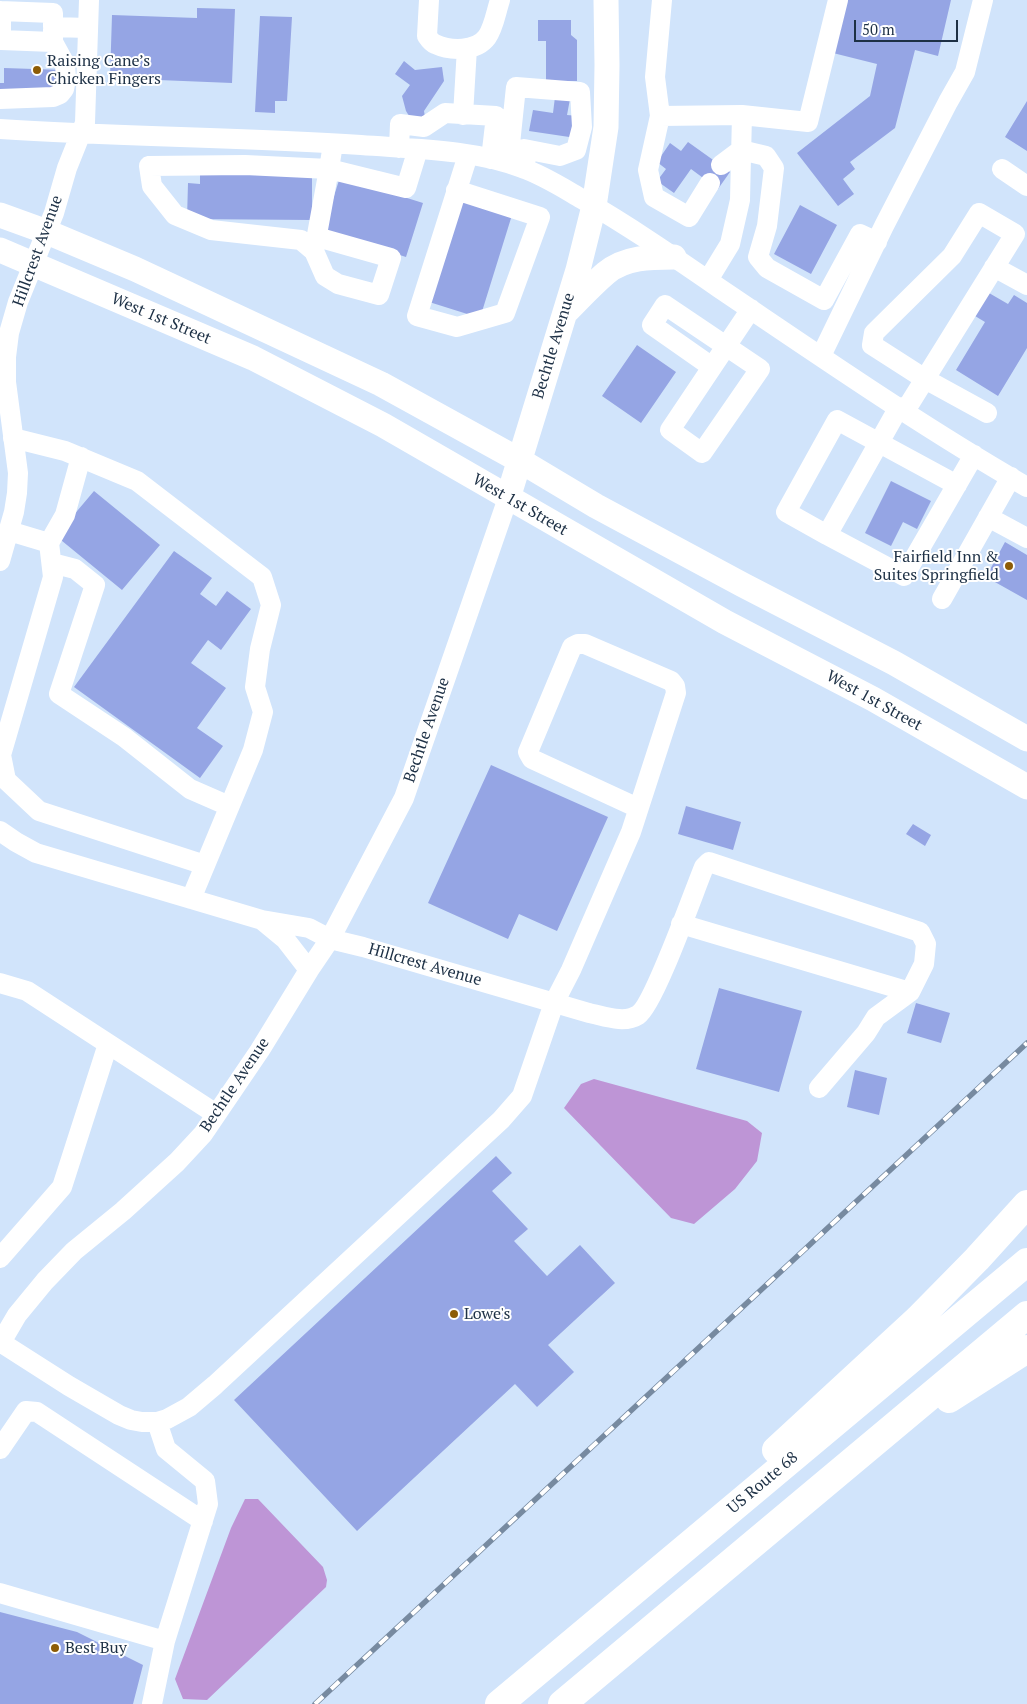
<!DOCTYPE html>
<html>
<head>
<meta charset="utf-8">
<style>
  body { margin:0 }
  #map { position:relative; width:1027px; height:1704px; overflow:hidden; background:#d1e4fb; font-family:"PT Serif",serif }
  canvas { display:block }
  .scale { position:absolute; left:854px; top:20px; width:104px; height:22px; box-sizing:border-box; border:2px solid #1d3045; border-top:0; padding-left:6px; font-size:15px; line-height:18px; white-space:nowrap; color:#1d3045; -webkit-text-stroke:4px #fff; paint-order:stroke }
</style>
</head>
<body>
<div id="map">
<canvas width="1027" height="1704"></canvas>
<div class="scale">50 m</div>
</div>
<script>
const ctx = document.querySelector('canvas').getContext('2d');
ctx.lineJoin = 'round';
function fillPath(path, color) {
  ctx.fillStyle = color;
  ctx.fill(path, 'evenodd');
}
function trace(path, color, width, dash) {
  ctx.strokeStyle = color;
  ctx.lineWidth = width;
  ctx.lineCap = dash ? 'butt' : 'round';
  ctx.setLineDash(dash || []);
  ctx.stroke(path);
}
function drawText(font, color, halo, rows, align = 'center') {
  ctx.font = font + ' "PT Serif",serif';
  ctx.lineWidth = 4;
  ctx.setLineDash([]);
  ctx.textBaseline = 'middle';
  ctx.strokeStyle = halo;
  ctx.fillStyle = color;
  for (const [text, x, y, turn = 0] of rows) {
    ctx.save();
    ctx.translate(x, y);
    ctx.rotate((+turn || 0) * Math.PI / 180);
    ctx.textAlign = isNaN(turn) ? turn : align;
    if (halo) ctx.strokeText(text, 0, 0);
    ctx.fillText(text, 0, 0);
    ctx.restore();
  }
}
fillPath(new Path2D(`
  M594,1079L747,1121L762,1133L757,1161L735,1189L694,1224L671,1218L564,1108L581,1084Z
  M245,1499H258L323,1567L327,1580L326,1587L207,1700L183,1699L175,1679L231,1528Z`), '#be95d6');
fillPath(new Path2D(`
  M841,0H951L938,56L915,50L895,128L850,162L855,169L843,179L854,194L838,206L797,153L870,96L877,64L829,52Z
  M197,8L235,9L232,83L110,78L112,15L197,18Z
  M260,16L292,17L287,101H275V113L255,112Z
  M538,20H571V35L577,40V81H546V41H538Z
  M404,61L415,70L442,67L444,81L424,111L425,117L411,119L406,111L402,96L410,85L395,74Z
  M4,68L64,70L59,91L0,89V83H4Z
  M555,97L570,99L567,115L579,116L576,138L529,131L533,110L553,113Z
  M1027,101V151L1005,137Z
  M688,142L730,172L718,189L691,169L674,193L657,181L666,169L657,162L670,143L681,151Z
  M200,172L312,173V220L187,219L188,183L200,184Z
  M340,177L423,203L406,257L323,231Z
  M457,199L512,215L480,318L426,301Z
  M800,205L837,225L811,274L774,254Z
  M989,293L1008,304L1014,295L1027,303V348L998,396L956,370L985,322L975,316Z
  M637,345L676,372L641,423L602,396Z
  M891,481L931,501L917,529L903,522L891,546L865,533Z
  M94,491L160,545L122,590L56,536Z
  M1005,542L1027,555V600L986,577Z
  M174,551L212,578L200,594L216,606L227,591L251,609L221,650L208,640L191,663L226,688L197,728L223,746L200,778L74,687Z
  M491,765L608,817L557,931L519,914L508,939L428,903Z
  M686,806L741,822L733,850L678,834Z
  M913,824L931,835L925,846L906,834Z
  M719,988L802,1011L779,1092L696,1069Z
  M916,1003L950,1013L941,1043L907,1033Z
  M855,1070L887,1078L879,1115L847,1107Z
  M496,1156L512,1173L492,1191L528,1229L514,1241L547,1276L580,1245L615,1283L548,1345L574,1372L537,1407L515,1384L357,1531L234,1400Z
  M0,1612L77,1632L143,1665L133,1704H0Z`), '#95a5e4');
trace(new Path2D(`
  M429,0L427,36C429,39 432,43 435,44C450,51 476,52 487,37C494,27 496,12 500,0
  M662,0L655,77L660,116L742,115L808,122L838,0
  M0,11L53,13V27L88,28
  M1,11V40L53,42V29
  M0,99L53,97L60,94L64,89L66,79L65,64L53,42
  M463,115L467,48
  M660,116L648,170L654,197L689,217L710,183
  M0,129C120,137 240,137 361,145C414,149 472,149 522,168C543,175 563,188 582,199C629,226 674,257 719,288C820,356 921,426 1027,487
  M399,148L400,124L424,127L445,113L496,116L491,159
  M508,163L516,87L580,92L582,127L576,150L560,156L524,149L526,169
  M721,165L741,150L766,156L774,168L767,226L758,257L767,268L824,300L860,234L877,242
  M1002,169L1027,186
  M456,190L540,217L505,313L457,327L417,316L468,155
  M317,237L391,258L379,295L338,284L325,276L314,251L329,169L406,188L418,149
  M314,251L301,240L211,230L175,215L152,186L149,166L245,165L329,169L333,144
  M994,267L1027,285
  M708,280L730,244L740,200L742,115
  M821,356L884,226L948,102L965,72L983,0
  M712,367L652,325L665,305L760,369L702,453L670,430C697,390 724,349 751,309
  M899,407L827,535L904,576L974,455
  M905,411L1015,234L979,213L952,256L874,333L872,345L925,379L987,413
  M13,438L65,451L137,481L262,577L271,605L260,649L255,687L263,712L253,750L191,899
  M988,517L1027,538
  M9,531L49,543L65,515L81,457
  M827,535L786,512L837,420L957,485
  M49,543L53,577L1,755L6,780L39,811L205,865
  M0,561L14,512L17,493L18,473L6,382V357L9,333L18,302L54,213L67,168L85,123L89,0
  M52,563L75,569L95,585L59,694L124,737L190,789L229,806
  M942,599L1011,477
  M0,831L16,842L36,853L262,920L309,928L330,939L363,947L589,1013C604,1016 624,1024 638,1015C654,1005 694,891 704,867L709,862L920,932L926,944L924,964L910,992L876,1017L866,1033L819,1088
  M262,920L285,939L309,970
  M681,924L910,992
  M0,983L27,991L216,1114
  M0,1258L62,1187L108,1044
  M0,1342L69,1386L119,1415L131,1420L142,1422H157L167,1419L189,1407L215,1385L501,1120L522,1096L554,1003L571,970L631,832L676,693L675,686L671,681L585,644H578L572,647L528,752L532,759L638,808
  M0,1344L17,1315L45,1281L74,1251L123,1211L177,1162L203,1134L260,1050L309,970L330,939L404,798L508,498
  M0,1449L26,1411L37,1412L203,1521
  M0,1593L165,1641
  M152,1704L165,1641L208,1504L205,1481L166,1449L157,1422`), '#fff', 20);
trace(new Path2D(`
  M0,215L47,232L135,269L381,384L519,460L596,506L743,585L894,663L1027,739
  M0,250L253,358L383,425L725,622L873,699L1027,787
  M566,312C579,299 592,285 606,273C625,257 651,257 674,257
  M508,498L578,270L594,206L606,127L607,65L606,0`), '#fff', 25);
trace(new Path2D(`
  M949,1399L1027,1349
  M776,1450L918,1319L977,1259L1027,1204
  M499,1704L1027,1262
  M562,1704L1027,1315`), '#fff', 28);
const rail = new Path2D(`
  M315,1704L1027,1043`);
trace(rail, '#778aa0', 5.5);
trace(rail, '#fff', 4, [11]);
for (const [x, y, r, color] of [
  [37,70,5,"#8d5c06"],
  [1009,566,5,"#8d5c06"],
  [454,1314,5,"#8d5c06"],
  [55,1648,5,"#8d5c06"]
]) {
  const dot = new Path2D();
  dot.arc(x, y, r, 0, 2 * Math.PI);
  ctx.fillStyle = color;
  ctx.fill(dot);
  trace(dot, '#fff', 2);
}
drawText('16px', '#1d3045', '#fff', [
  ["Raising Cane’s",47,61],
  ["Chicken Fingers",47,79],
  ["Fairfield Inn &",999,557,"right"],
  ["Suites Springfield",999,575,"right"],
  ["Lowe's",464,1314],
  ["Best Buy",65,1648]
], 'left');
drawText('16px', '#1d3045', '#fff', [
  ["Hillcrest Avenue",38,251,-70],
  ["West 1st Street",161,319,23],
  ["Bechtle Avenue",554,346,-73],
  ["West 1st Street",520,505,30],
  ["West 1st Street",874,701,29],
  ["Bechtle Avenue",427,730,-71],
  ["Hillcrest Avenue",425,965,16],
  ["Bechtle Avenue",235,1085,-56],
  ["US Route 68",763,1483,-40]
]);
</script>
</body>
</html>
